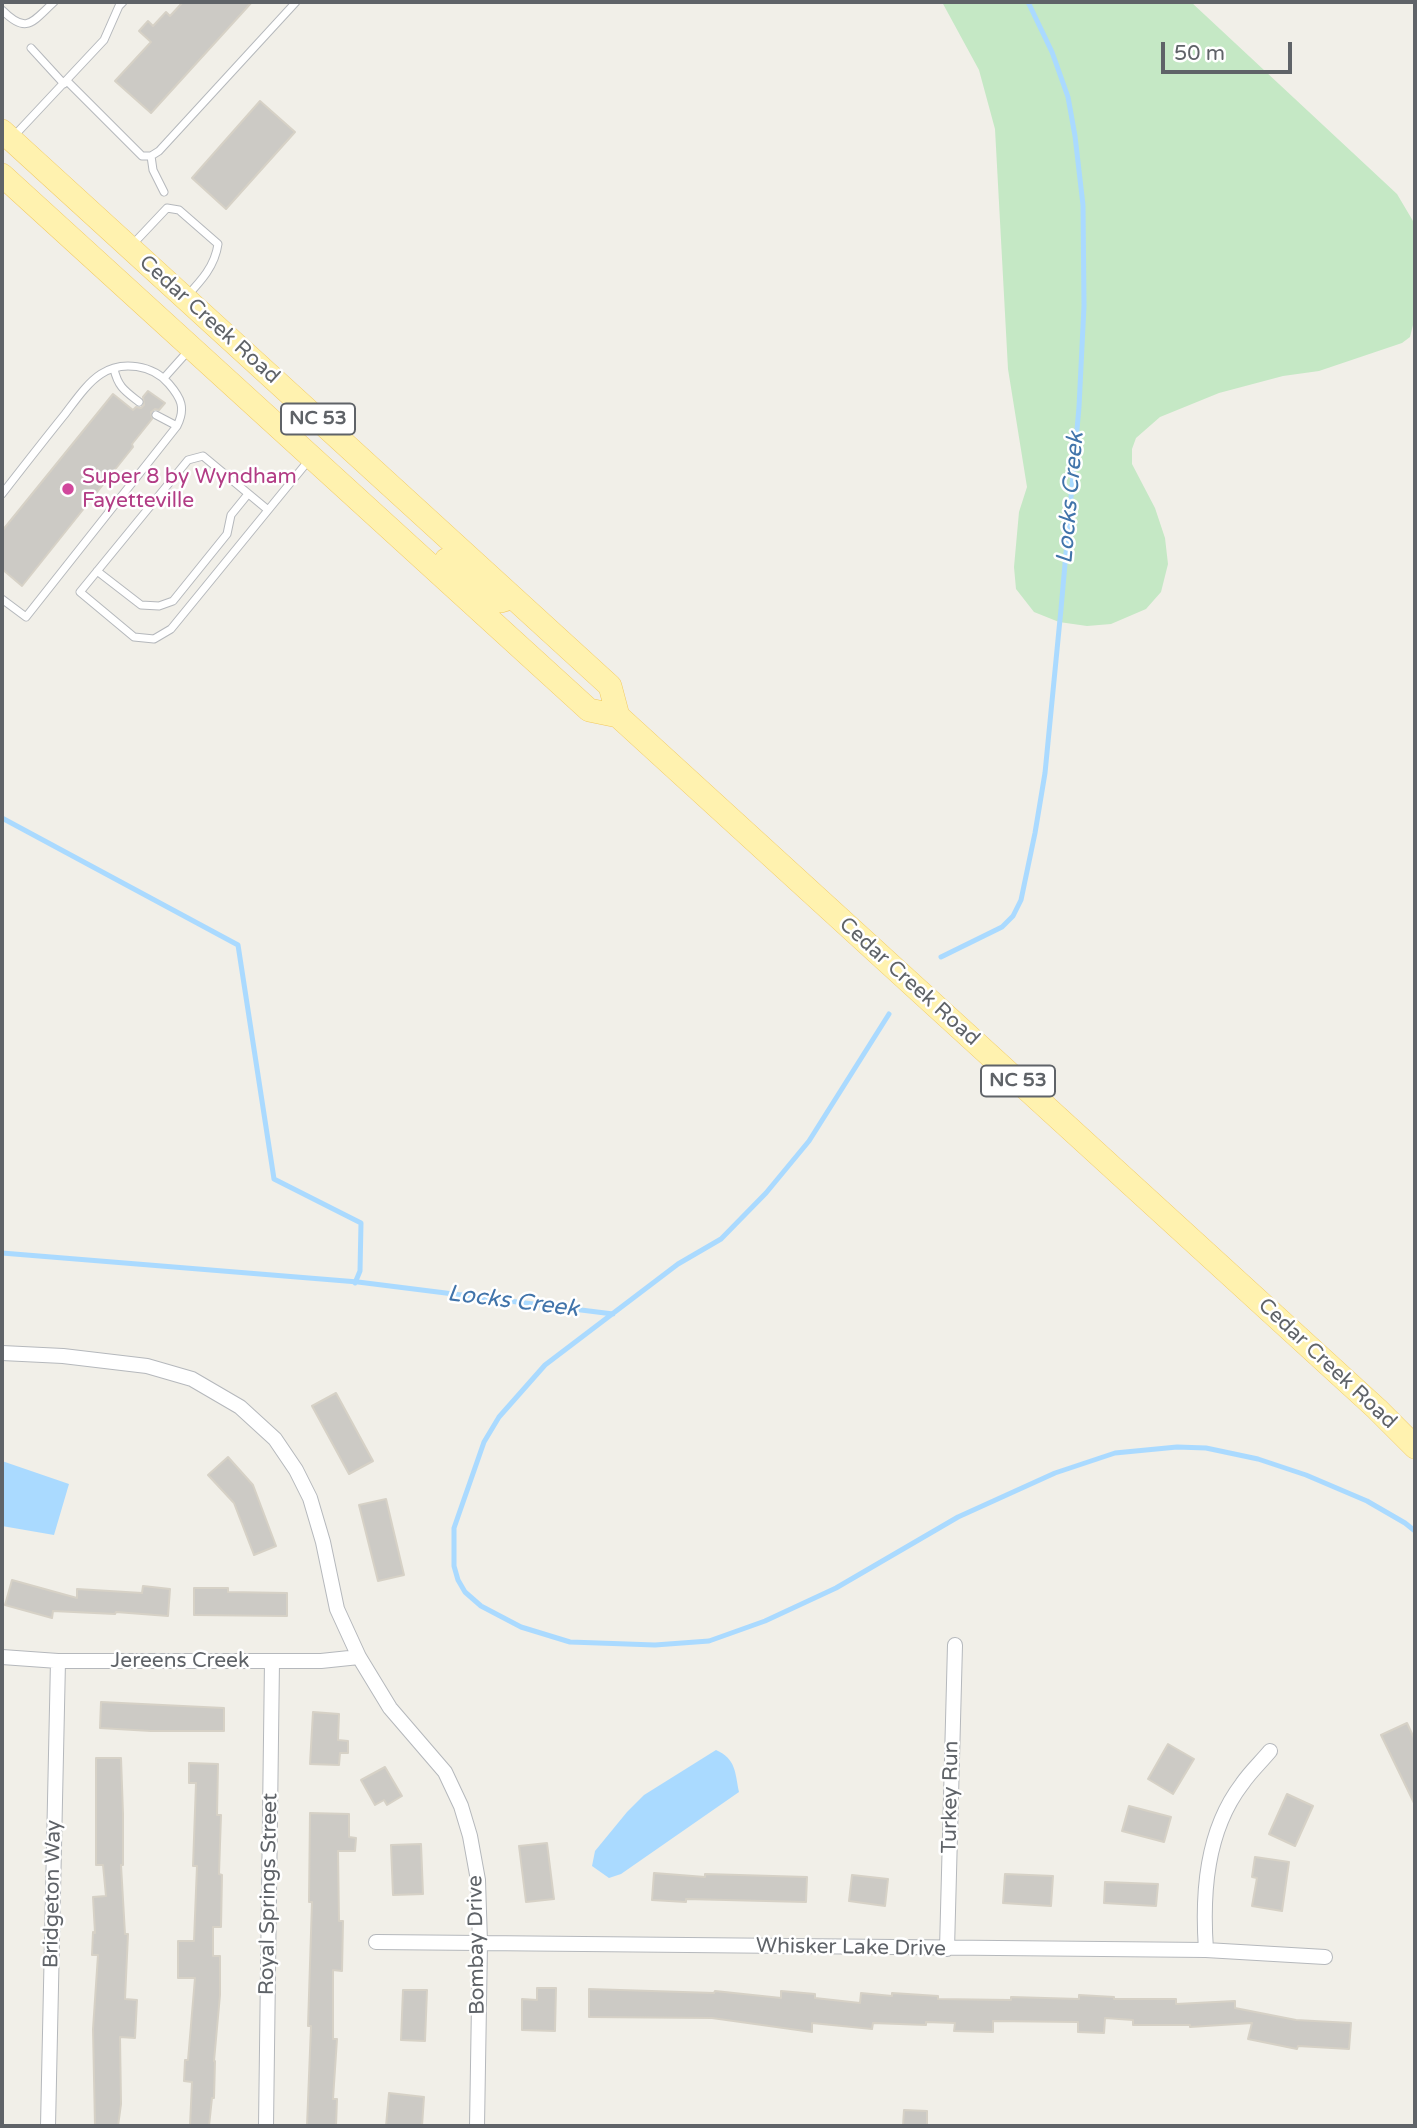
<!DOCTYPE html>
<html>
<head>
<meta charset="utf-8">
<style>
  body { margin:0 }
  #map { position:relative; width:1417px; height:2128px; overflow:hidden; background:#f1efe8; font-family:"Varela Round",sans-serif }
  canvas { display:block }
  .frame { position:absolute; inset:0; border:4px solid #5f6368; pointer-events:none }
  .scale { position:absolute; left:1161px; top:42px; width:131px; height:32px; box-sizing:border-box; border:4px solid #5f6368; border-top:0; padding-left:9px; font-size:21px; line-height:24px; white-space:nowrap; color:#5f6368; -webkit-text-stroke:5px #fff; paint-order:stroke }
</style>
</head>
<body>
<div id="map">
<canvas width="1417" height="2128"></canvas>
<div class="frame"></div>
<div class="scale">50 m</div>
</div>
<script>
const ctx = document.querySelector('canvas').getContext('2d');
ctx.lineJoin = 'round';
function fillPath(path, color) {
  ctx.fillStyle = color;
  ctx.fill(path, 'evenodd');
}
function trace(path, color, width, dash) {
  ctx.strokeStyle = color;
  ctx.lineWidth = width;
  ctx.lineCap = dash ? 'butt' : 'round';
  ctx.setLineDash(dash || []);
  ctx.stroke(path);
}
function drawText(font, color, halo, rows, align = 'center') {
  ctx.font = font + ' "Varela Round",sans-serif';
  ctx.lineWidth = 5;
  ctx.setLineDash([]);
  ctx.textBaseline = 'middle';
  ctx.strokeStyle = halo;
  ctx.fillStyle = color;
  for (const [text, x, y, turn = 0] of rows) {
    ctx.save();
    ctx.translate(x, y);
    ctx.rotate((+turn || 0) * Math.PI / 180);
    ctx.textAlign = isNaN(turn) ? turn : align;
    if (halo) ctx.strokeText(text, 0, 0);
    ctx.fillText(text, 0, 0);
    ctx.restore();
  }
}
fillPath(new Path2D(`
  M942,2H1191L1397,194L1413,221L1415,230V317L1410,337L1402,343L1319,371L1283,376L1219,393L1160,417L1136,438L1132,449V464L1155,508L1165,538L1168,564L1161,592L1146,609L1111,624L1087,626L1059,622L1034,612L1016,589L1014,567L1019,512L1027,487L1008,369L995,129L979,70Z`), '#c5e8c5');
fillPath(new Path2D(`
  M2,1461L69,1484L54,1535L2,1526Z
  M716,1750C736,1759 735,1772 739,1792L621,1874L609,1878L592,1866L595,1851L627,1812L644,1795Z`), '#aadaff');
trace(new Path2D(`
  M2,818L238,945L274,1179L361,1223L360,1271L355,1283
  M941,957L1002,927L1013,916L1021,900L1035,833L1045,773L1061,609L1079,407L1084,306L1083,205L1075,136L1068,97L1052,52L1028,2
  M889,1014L809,1141L766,1193L721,1239L678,1264L545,1365L499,1417L484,1442L454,1528V1566L458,1580L465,1592L481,1606L521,1627L570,1642L655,1645L709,1641L765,1621L836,1588L958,1517L1055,1473L1115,1453L1177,1447L1206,1448L1258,1459L1306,1475L1367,1501L1405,1523L1415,1531
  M2,1253L358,1282L613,1314`), '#aadaff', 5);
const building = new Path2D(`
  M183,2H252L151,113L115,81L151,42L139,31L148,21L153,26L166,12L170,16Z
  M260,101L295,132L226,209L192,178Z
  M148,391L165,403L159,410L155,409L151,412L152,419L132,444L133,447L22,586L2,569V531L113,394L133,410L136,407L141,408L144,405L143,397Z
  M336,1393L373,1461L349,1474L312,1406Z
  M228,1457L253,1485L276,1546L254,1555L234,1503L208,1475Z
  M386,1499L404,1575L378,1581L359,1505Z
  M12,1580L77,1598V1589L142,1593L143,1586L170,1589L168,1616L116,1612L115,1614L53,1611L52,1618L5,1605Z
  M194,1588H228V1592L287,1593V1616L194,1615Z
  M101,1702L224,1708V1731H151L100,1728Z
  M313,1712L339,1714L338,1740L348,1741V1753H340L339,1765L310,1764Z
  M1407,1723L1415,1740V1805L1381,1735Z
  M1168,1744L1194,1759L1173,1794L1148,1779Z
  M96,1758H121L123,1814V1865H121L125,1934H128L125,1999L137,2000L135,2038L120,2037L121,2104L118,2126H95L93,2029L98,1955H92L93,1932L95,1933L93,1897L106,1896L103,1865H96Z
  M189,1763L218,1764L217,1815H221L219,1874L222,1875L221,1927H213V1956H220V1995L214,2061H215L214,2098H212L209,2126H190L192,2082L184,2081L185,2060H188L195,1978H178V1941H194L197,1866H193L196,1783H189Z
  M385,1767L402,1796L387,1805L384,1800L375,1805L361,1780Z
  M1287,1794L1313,1806L1295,1846L1269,1834Z
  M1129,1806L1171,1817L1164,1842L1122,1831Z
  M310,1813L349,1814V1837L356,1838L355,1851H338L339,1921H343L342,1971L333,1970V2039H337L333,2099H337L336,2126H307L311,2026H308L312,1902H309Z
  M547,1843L554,1899L526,1902L519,1846Z
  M421,1844L423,1894L393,1895L391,1845Z
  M1255,1857L1289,1862L1282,1911L1252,1906L1257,1878L1252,1877Z
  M654,1873L705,1877V1874L807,1877L806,1902L686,1899V1902L652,1900Z
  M1005,1874L1053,1876L1051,1906L1003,1903Z
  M852,1875L888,1879L885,1906L849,1901Z
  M1105,1882L1158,1884L1156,1906L1104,1903Z
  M537,1988H556L555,2031L522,2030V1999L537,2000Z
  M589,1989L714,1993L715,1991L781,1998V1991L815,1994V1998L860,2003L861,1993L892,1996V1993L938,1996V1999L1011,2000V1997L1079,1999V1995L1114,1997V1999H1176V2004L1235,2001V2008L1296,2020L1351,2023L1349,2049L1298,2046L1297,2049L1248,2039L1252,2023L1190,2027V2025H1133V2020L1105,2018L1104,2033L1078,2032V2022L993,2021V2032L954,2031L955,2023L926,2022V2025L873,2023L872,2029L812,2023V2032L712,2018L589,2017Z
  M403,1990H427L425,2041L401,2040Z
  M389,2093L424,2097L422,2126H386Z
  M904,2110L927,2111V2126H903Z`);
fillPath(building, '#cccac5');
trace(building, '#d6d1c6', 2);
const service = new Path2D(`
  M2,10C27,35 32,22 54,2
  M31,48L64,84
  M67,81L142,156H151L159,151L296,2
  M14,136L104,40L119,6L123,2
  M151,156L153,170L164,192
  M133,244L167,208L179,210L218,244C215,266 201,281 186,297
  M114,369C118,387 125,391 139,402
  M164,378L189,350
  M156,415L177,426
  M2,494C23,467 44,440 65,414C75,401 87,383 101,374C122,360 153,365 169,384C181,398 186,408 177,426L26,617L2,599
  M268,510L203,456L188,460L80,592L134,637L154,639L171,629L309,460
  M97,571L141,605L159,606L173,601L227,534L231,515L248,494`);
const minor = new Path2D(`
  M2,1353L63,1356L147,1366L192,1379L240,1407L275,1439L296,1470L310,1498L323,1542L337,1609L359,1657L390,1708L445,1772L461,1806L470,1836L478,1880L480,1943L477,2126
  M2,1657L58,1661H321L359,1657
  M376,1942L1206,1950L1325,1957
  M947,1949L955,1645
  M1206,1950C1202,1894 1206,1831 1242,1784C1250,1772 1261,1762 1270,1751
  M48,2126L58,1661
  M266,2126L272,1661`);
const primary = new Path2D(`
  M2,131L610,686L618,716
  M2,175L589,710L618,716L1377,1409L1415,1447
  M446,560C457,570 488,602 501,601C506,600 508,598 511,596`);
trace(service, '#b5b8bc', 9);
trace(minor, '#b5b8bc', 16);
trace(primary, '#f2c960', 24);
trace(service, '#fff', 7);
trace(minor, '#fff', 14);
trace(primary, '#fff2af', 23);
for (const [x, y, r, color] of [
  [68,489,7,"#d1479c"]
]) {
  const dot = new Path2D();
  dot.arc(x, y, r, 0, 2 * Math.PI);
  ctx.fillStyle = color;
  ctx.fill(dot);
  trace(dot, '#fff', 2.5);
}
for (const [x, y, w] of [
  [318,419,74],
  [1018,1081,74]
]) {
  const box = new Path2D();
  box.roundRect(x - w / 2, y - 15.5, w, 31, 5);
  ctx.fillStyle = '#fff';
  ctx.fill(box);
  trace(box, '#5f6368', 2);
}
drawText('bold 19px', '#5f6368', null, [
  ["NC 53",318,419],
  ["NC 53",1018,1081]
]);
drawText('21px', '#5f6368', '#fff', [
  ["Cedar Creek Road",209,320,42],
  ["Cedar Creek Road",909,982,42],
  ["Cedar Creek Road",1327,1364,43],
  ["Jereens Creek",180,1661],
  ["Turkey Run",951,1797,-89],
  ["Bridgeton Way",53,1894,-89],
  ["Royal Springs Street",269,1894,-89],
  ["Bombay Drive",477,1945,-91],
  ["Whisker Lake Drive",851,1948,1]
]);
drawText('21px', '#b23c85', '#fff', [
  ["Super 8 by Wyndham",82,477],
  ["Fayetteville",82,501]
], 'left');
drawText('italic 23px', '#4174aa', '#fff', [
  ["Locks Creek",1071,498,-85],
  ["Locks Creek",513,1302,7]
]);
</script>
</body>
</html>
